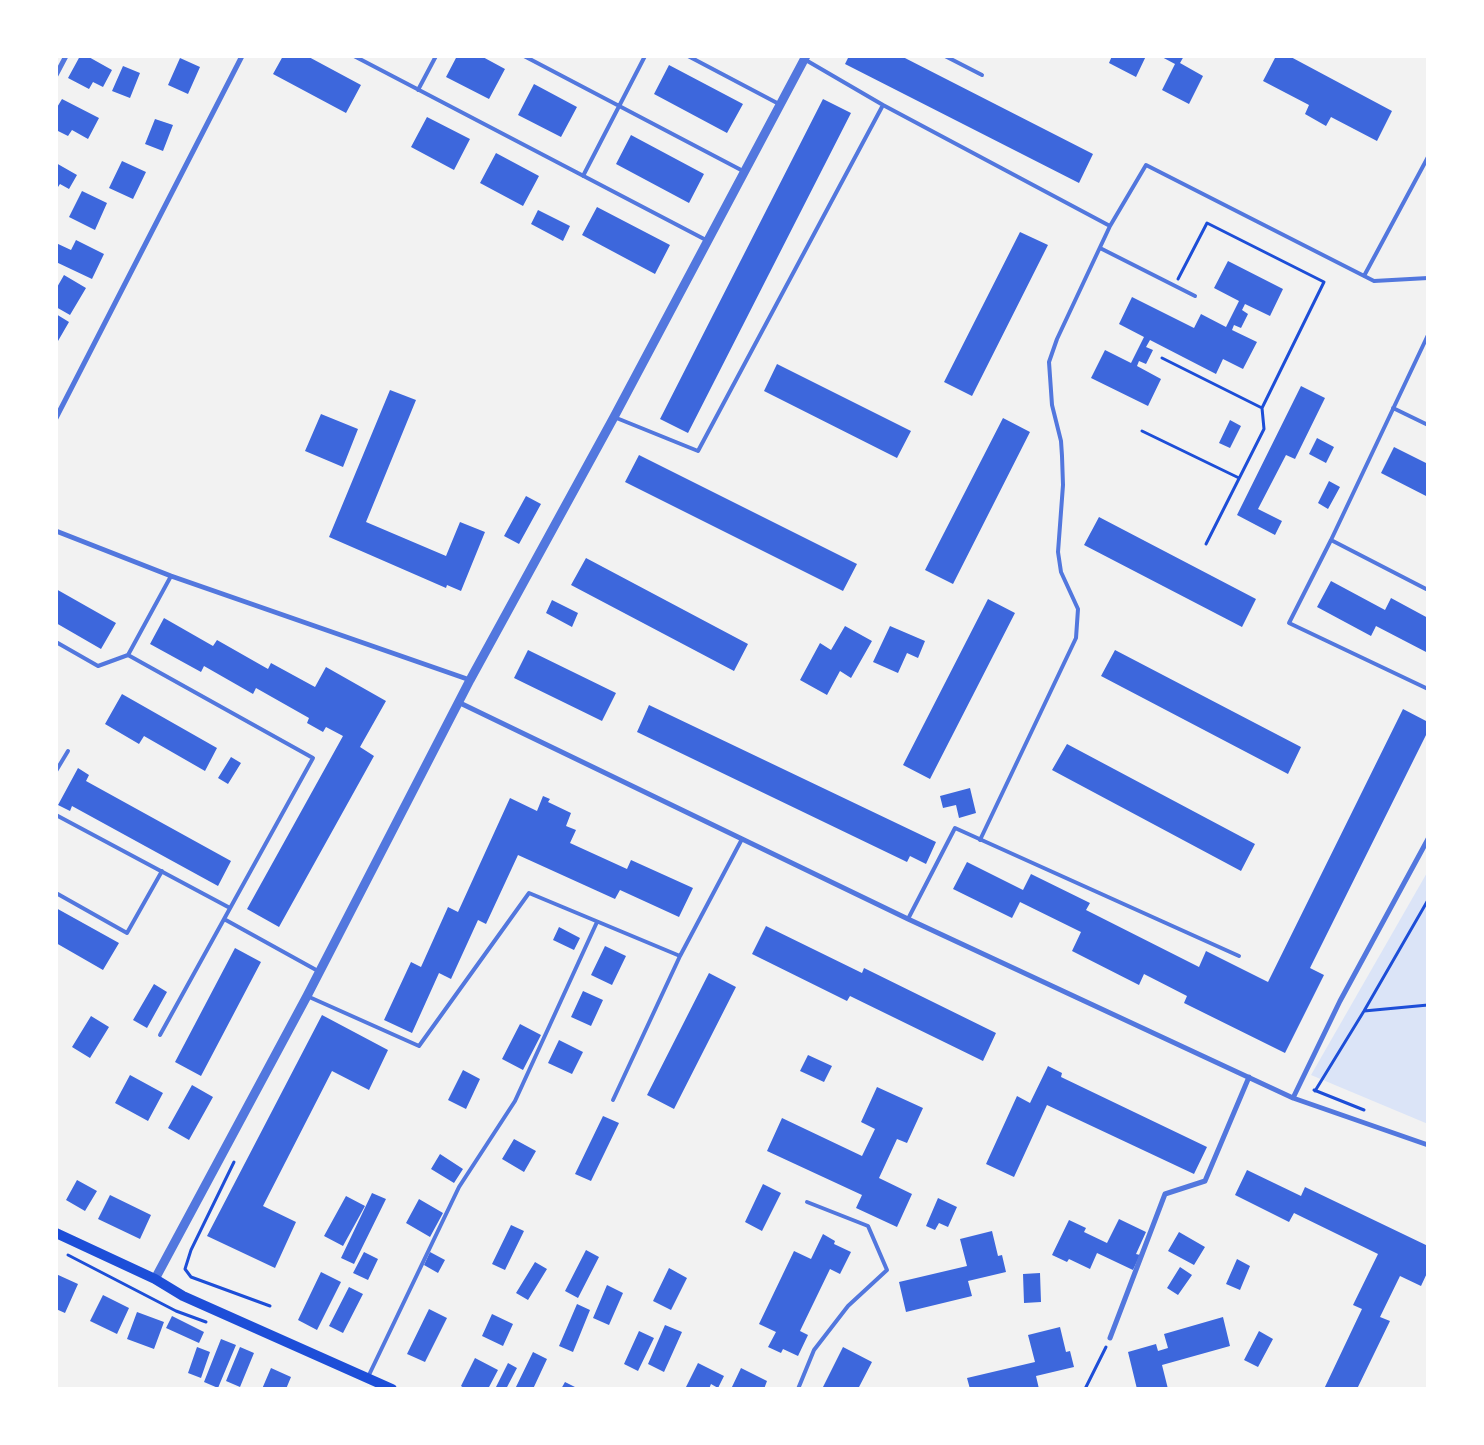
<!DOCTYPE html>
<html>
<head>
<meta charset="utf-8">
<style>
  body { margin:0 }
  #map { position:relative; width:1484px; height:1445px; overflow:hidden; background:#f2f2f2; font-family:"Alegreya Sans",sans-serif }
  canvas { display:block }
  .frame { position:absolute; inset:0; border:58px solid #fff; pointer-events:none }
</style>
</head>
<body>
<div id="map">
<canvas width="1484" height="1445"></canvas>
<div class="frame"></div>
</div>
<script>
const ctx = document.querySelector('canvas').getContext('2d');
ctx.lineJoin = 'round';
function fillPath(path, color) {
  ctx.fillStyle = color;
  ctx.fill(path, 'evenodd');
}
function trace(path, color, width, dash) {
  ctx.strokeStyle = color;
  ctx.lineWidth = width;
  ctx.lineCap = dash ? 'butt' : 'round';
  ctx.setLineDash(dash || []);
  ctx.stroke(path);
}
fillPath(new Path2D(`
  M1428,871V1124L1311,1075Z`), '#dbe4f7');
fillPath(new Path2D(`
  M80,56H87L112,70L103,87L93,82L89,89L68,78Z
  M283,56H307L361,85L346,113L273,74Z
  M457,56H481L505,69L489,99L446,77Z
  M849,56H901L1093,154L1079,183L845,64Z
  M1112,56H1146L1136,77L1109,63Z
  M1160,56H1184L1180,63L1203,76L1189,104L1162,90L1175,64Z
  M1276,56H1289L1392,111L1377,141L1331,117L1326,126L1305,114L1309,105L1263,81Z
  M180,58L200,67L188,94L168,85Z
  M669,65L743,104L727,133L654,94Z
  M123,66L140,73L130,98L112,91Z
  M534,84L577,107L561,137L518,115Z
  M62,99L99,118L88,139L72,130L68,136L56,130V109Z
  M823,99L851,113L688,433L660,419Z
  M427,117L470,139L454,170L411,147Z
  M155,119L173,125L163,151L145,144Z
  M631,135L704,174L689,203L616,164Z
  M496,153L539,176L523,206L480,183Z
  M122,161L146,172L133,199L109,188Z
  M56,163L77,175L69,189L60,184L56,190Z
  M82,191L107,203L95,230L69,217Z
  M597,207L670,245L655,274L582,235Z
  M538,210L570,226L563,241L531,224Z
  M1020,232L1048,245L972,396L944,382Z
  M76,240L104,254L92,279L56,262V243L71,250Z
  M1228,261L1283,289L1270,316L1245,304L1242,310L1248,314L1241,328L1234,325L1232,330L1257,342L1243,369L1223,359L1216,374L1150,340L1146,347L1153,350L1146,364L1139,361L1137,366L1161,379L1148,406L1091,378L1105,350L1131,363L1144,337L1119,324L1132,297L1194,328L1201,314L1226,327L1239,301L1214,288Z
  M64,275L86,288L70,315L56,307V289Z
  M56,314L69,322L58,341L56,340Z
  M777,364L911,431L897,458L764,391Z
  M1301,386L1325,398L1295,459L1286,455L1258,509L1282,521L1275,535L1237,515Z
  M390,390L416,400L366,522L446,556L460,522L485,532L461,591L447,585L446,588L329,537Z
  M321,414L358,429L343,467L305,451Z
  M1003,418L1030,432L953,584L925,570Z
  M1230,420L1241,426L1230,448L1219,443Z
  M1317,438L1334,447L1326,463L1309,454Z
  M1394,447L1428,464V497L1381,473Z
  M639,455L857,564L843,591L625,482Z
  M1329,481L1340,487L1328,509L1318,503Z
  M526,496L541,504L519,544L504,536Z
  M1099,517L1256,599L1242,627L1084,545Z
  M586,558L748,644L734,671L571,585Z
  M1331,581L1385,610L1391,598L1428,618V653L1376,626L1371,636L1317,607Z
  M56,589L116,623L101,649L56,623Z
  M988,599L1015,613L930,779L903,765Z
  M552,600L578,613L572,627L546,613Z
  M164,618L213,646L217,640L268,669L271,663L315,687L326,667L386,701L360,747L374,756L279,927L247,909L343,736L326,727L323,732L307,723L309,718L256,688L253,694L204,666L201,672L150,644Z
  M845,626L872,641L851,678L840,671L827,695L800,680L820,643L831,650Z
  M890,626L925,641L918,658L907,653L898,673L873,662Z
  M528,650L616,693L602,721L514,678Z
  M1115,650L1301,747L1288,774L1101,676Z
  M122,694L217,748L205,771L144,736L139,744L105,724Z
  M649,705L936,842L926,864L910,856L907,862L637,732Z
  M1403,709L1428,722V731L1310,968L1324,975L1285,1053L1184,1003L1187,996L1144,974L1139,985L1072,951L1081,932L1020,902L1012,918L953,889L967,862L1023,890L1031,874L1090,903L1086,910L1199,967L1206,951L1268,982Z
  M1067,744L1255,844L1241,871L1052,770Z
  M231,757L241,763L228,784L218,778Z
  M78,768L89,775L86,781L231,861L218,886L72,806L70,811L58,805Z
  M970,788L976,813L959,818L956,805L943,808L940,796Z
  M543,796L550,799L548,802L571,813L566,826L576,830L570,843L627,869L631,860L693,888L679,917L620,890L615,899L518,855L486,924L478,920L451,979L439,973L412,1033L384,1020L411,962L421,967L448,907L458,912L510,798L537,811Z
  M56,908L119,943L103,970L56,943Z
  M766,926L862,973L864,968L996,1033L983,1061L850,996L847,1001L752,954Z
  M559,927L580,938L574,950L553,940Z
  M605,946L626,956L612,985L591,975Z
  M235,948L261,962L201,1076L175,1062Z
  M709,973L736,987L674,1109L647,1095Z
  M154,984L167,992L147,1028L133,1020Z
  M583,991L603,1000L591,1026L571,1017Z
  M322,1015L388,1050L369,1090L332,1071L263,1206L296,1222L275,1268L207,1236Z
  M91,1016L109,1027L90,1058L72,1047Z
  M520,1024L541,1035L523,1070L502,1059Z
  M559,1040L583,1052L572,1074L548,1063Z
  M808,1055L832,1066L824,1082L800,1071Z
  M1048,1066L1062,1073L1061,1077L1207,1147L1194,1174L1047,1105L1014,1177L986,1164L1017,1096L1030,1103Z
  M463,1070L480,1079L466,1109L448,1100Z
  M130,1075L163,1093L148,1121L115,1103Z
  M192,1085L213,1097L189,1140L168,1128Z
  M877,1087L923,1108L907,1143L897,1139L879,1178L912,1194L897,1227L856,1208L862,1195L767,1151L782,1118L862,1156L875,1129L861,1122Z
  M603,1116L619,1123L591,1181L575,1174Z
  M514,1139L536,1151L524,1172L502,1159Z
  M440,1154L463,1169L454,1183L431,1169Z
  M1247,1170L1301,1196L1305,1187L1428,1246V1271L1421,1286L1400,1276L1380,1317L1390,1321L1357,1389H1324L1362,1309L1353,1305L1378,1254L1294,1213L1289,1222L1235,1195Z
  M77,1180L97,1191L85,1211L66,1200Z
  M763,1184L781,1193L762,1231L745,1222Z
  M372,1193L386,1199L354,1264L341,1258Z
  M110,1195L151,1215L140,1239L98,1219Z
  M346,1196L365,1206L343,1246L324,1236Z
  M938,1198L957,1207L948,1227L939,1223L935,1230L926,1226Z
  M419,1199L443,1213L430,1237L406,1223Z
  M1119,1219L1146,1232L1136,1254L1140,1255L1133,1270L1097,1253L1090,1269L1069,1259L1067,1262L1052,1255L1069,1220L1086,1228L1084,1232L1107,1243Z
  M511,1225L524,1231L505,1270L492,1264Z
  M992,1231L998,1256L1002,1255L1006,1272L968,1281L972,1296L906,1312L899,1282L967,1266L960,1239Z
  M1179,1232L1205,1247L1194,1265L1168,1251Z
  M823,1234L835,1241L834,1244L851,1252L840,1274L830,1269L800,1331L808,1335L798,1356L783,1349L781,1353L768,1347L776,1332L759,1324L794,1251L811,1259Z
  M586,1250L599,1257L578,1298L565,1291Z
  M364,1252L378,1259L368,1280L353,1273Z
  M430,1252L445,1260L438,1273L424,1265Z
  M1237,1259L1250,1266L1240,1290L1226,1284Z
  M535,1262L547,1269L528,1300L516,1293Z
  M1180,1267L1192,1275L1178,1295L1167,1288Z
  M669,1268L687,1278L671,1310L653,1301Z
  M321,1272L341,1282L317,1330L298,1320Z
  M1040,1273L1041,1302L1024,1303L1023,1274Z
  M56,1274L78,1284L65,1313L56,1309Z
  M607,1285L623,1293L609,1325L593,1318Z
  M349,1287L363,1294L343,1333L329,1326Z
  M103,1295L129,1308L117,1334L90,1321Z
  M577,1304L590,1310L573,1352L559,1346Z
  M429,1309L447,1318L425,1362L407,1354Z
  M137,1312L164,1322L154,1349L127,1339Z
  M492,1314L513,1324L503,1346L482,1336Z
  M172,1316L204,1332L199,1343L166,1328Z
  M1223,1317L1230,1346L1162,1365L1168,1389H1137L1128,1352L1156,1344L1158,1351L1168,1348L1164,1334Z
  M665,1325L682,1332L664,1372L648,1364Z
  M1060,1327L1066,1352L1070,1351L1074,1367L1036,1376L1039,1389H970L967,1378L1035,1362L1028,1335Z
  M639,1331L654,1338L638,1371L624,1364Z
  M1259,1331L1273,1339L1258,1367L1244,1360Z
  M221,1339L236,1345L218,1388L204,1382Z
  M197,1347L210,1352L201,1378L188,1373Z
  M240,1347L254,1353L240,1387L226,1381Z
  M843,1347L872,1362L858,1389H822Z
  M533,1352L547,1359L533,1389H515Z
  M475,1358L498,1370L488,1389H465L461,1386Z
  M508,1363L517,1368L506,1389H495Z
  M698,1363L724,1376L718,1388L711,1384L709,1389H685Z
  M271,1368L291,1377L286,1389H262Z
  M741,1368L767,1381L764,1389H731Z
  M565,1382L579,1389H561Z`), '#3d67dc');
trace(new Path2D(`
  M1162,358L1262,408L1324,282L1207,223L1178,279
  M1142,431L1239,478
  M1206,544L1264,429L1262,408
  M1364,1011L1428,1005
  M1314,1090L1364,1110
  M1315,1091L1364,1011L1428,900
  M234,1162L191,1250L185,1269L191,1277L270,1306
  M68,1255L176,1311L206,1322
  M1085,1389L1106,1347`), '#1d4ed8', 3);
trace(new Path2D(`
  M354,56L706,240
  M524,56L743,171
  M688,56L779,104
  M945,56L982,75
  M804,59L883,105L1110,226L1057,339L1049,362L1052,405L1061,441L1062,456L1063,485L1058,552L1061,572L1078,609L1076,638L980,840
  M418,90L436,56
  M583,176L645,56
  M1110,226L1146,165L1374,281L1428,278
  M1100,248L1195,296
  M1364,276L1428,157
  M1428,335L1331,540L1289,623L1428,689
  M1393,408L1428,425
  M614,417L698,451L883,105
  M1331,540L1428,590
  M56,642L98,666L128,655
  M56,771L68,751
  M56,815L230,908
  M56,893L127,933L162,871
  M224,919L318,971
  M908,919L955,828L1239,956
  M307,996L419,1046L529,893L680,956L742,839
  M160,1035L313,758L128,655L171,576
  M613,1100L680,956
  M368,1377L459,1187L515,1101L597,922
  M798,1389L814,1350L848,1306L887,1270L868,1226L807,1202`), '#5277de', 4);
trace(new Path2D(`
  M56,75L66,56
  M56,418L242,56
  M56,531L171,576L470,680
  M458,702L908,919L1293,1098L1428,1145
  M1293,1098L1340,1001L1428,839
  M1110,1338L1165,1194L1205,1181L1249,1077`), '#5277de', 5);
trace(new Path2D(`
  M155,1279L307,996L470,680L614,417L806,56`), '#5277de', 9);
trace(new Path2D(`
  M56,1233L155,1279L183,1296L392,1389`), '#1d4ed8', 10);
</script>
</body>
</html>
